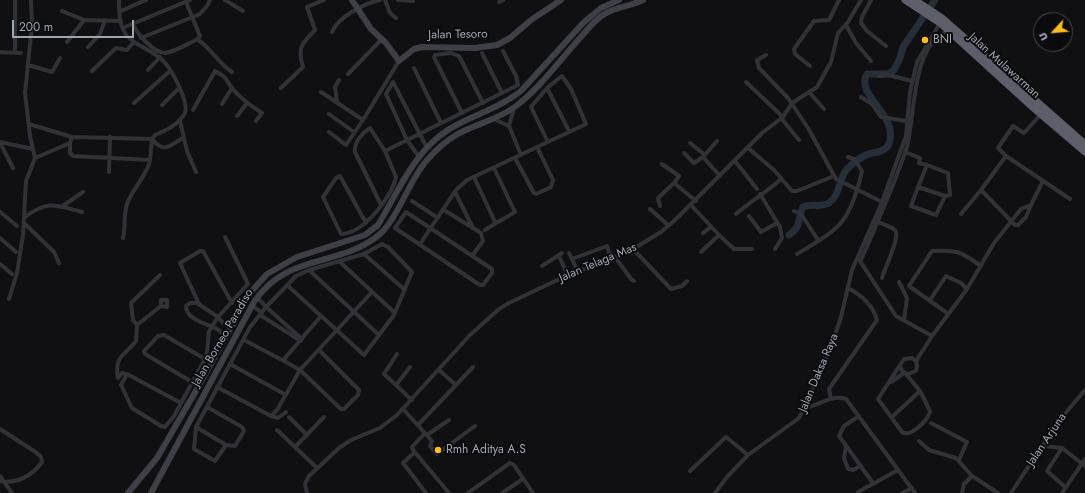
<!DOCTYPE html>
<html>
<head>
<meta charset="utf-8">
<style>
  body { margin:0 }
  #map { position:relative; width:1085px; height:493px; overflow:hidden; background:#101012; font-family:Jost,sans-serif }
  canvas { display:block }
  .north { position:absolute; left:1033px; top:12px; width:40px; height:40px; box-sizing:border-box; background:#0b0b0d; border:1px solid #474950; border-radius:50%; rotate:244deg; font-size:11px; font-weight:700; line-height:16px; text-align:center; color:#a0a5b4 }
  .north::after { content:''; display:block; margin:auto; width:14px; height:18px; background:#ffbc1b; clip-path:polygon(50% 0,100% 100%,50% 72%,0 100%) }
  .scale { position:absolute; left:12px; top:20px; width:122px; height:18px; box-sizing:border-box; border:2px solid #a0a5b4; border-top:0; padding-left:5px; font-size:12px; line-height:14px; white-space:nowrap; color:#a0a5b4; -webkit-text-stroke:3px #0b0b0d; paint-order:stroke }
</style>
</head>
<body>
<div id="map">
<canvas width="1085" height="493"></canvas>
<div class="north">U</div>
<div class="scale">200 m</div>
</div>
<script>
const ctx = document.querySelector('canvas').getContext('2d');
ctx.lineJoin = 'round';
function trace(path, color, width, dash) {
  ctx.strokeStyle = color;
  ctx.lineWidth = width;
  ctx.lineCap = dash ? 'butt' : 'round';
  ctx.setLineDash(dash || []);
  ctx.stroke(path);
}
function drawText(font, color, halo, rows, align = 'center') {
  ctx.font = font + ' Jost,sans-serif';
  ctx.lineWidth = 4;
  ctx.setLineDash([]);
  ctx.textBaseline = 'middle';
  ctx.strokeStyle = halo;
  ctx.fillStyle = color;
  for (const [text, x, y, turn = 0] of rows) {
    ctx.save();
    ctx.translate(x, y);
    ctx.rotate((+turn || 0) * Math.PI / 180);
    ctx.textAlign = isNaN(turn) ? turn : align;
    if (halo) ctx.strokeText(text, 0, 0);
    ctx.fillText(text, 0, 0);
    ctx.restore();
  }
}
trace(new Path2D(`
  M789,235C803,225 796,221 803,207C812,203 820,208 829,203C841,194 838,178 848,168C853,163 860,158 866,155C874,152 882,153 888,146C902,116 854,96 867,74H888L894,70L900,58L903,47L935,0`), '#262e37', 7);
trace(new Path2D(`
  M15,0V53
  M225,0L243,11
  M385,0L390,13L396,18
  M398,0L413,1
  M871,0L862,17L861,23L867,31L886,46
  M499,2L503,0
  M62,11L84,20L121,21
  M121,11L146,0
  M133,24C137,34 154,53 165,53C175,52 189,43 198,39L200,36L186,2
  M846,25L856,43L871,61
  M125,27L190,0
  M332,32C338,17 365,3 380,0
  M141,38L200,14L207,6L210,0
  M197,39C211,48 218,63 232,72
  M67,42L84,20
  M88,47L100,34L105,20
  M0,52L21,53
  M482,53L502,93
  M766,55L757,60L759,68L788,98L808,128L836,179L882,202
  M28,65L52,72L60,58
  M810,66L795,54L794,49L814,21L829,20L839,0
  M414,68L441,123
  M148,70L160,57
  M92,71L116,48L127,50L134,42
  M348,74L382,39
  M879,76L888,75L912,81
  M746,82L783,117
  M281,88L303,67C297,46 302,44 315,30L307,7L324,0
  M547,88L569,131
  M321,92L363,120L399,61
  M809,92L824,109
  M861,97L872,104L881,117L906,121
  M337,101L335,87L339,80
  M134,103L170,71
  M222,104L232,88
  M162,105L179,88
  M514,108L509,126L521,155
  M193,110L215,71C229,79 224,78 232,88C240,98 251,106 262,113L256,121
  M462,113L434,57L435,55L451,53L459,56L483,103
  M329,114L354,132
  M1041,114L1024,133L1013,126L998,148L1006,156L1070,199
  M237,116L247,103
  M781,118L799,140
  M494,119L509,126
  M180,121L187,151L196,172
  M29,124L72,137
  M329,132L346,145L363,120
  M153,140C164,154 170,145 183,138
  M717,141L703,157L720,176
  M0,142L33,149
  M0,143L13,168
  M70,143V153L73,156L150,160L152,139
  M690,143L705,155
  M748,148L774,170L792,191H797L834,176
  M385,151L518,85L516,76L503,51
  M905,152L920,158L919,163L927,165L918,187L945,196
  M684,153L694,163L703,157
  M1006,156L981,190L1015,225H1018L1026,217L1031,205
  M419,157L407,140L386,94L393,82L427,148
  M35,158L70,143L72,137L152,139L155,135C167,130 178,125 185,113C189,101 170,65 160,58C150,49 136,46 127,36C119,26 119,12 119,0
  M515,158L534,193L536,194L551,187L553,180L537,147
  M735,161L757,189
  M662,164L679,176L674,183L696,201
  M109,172L110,137
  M474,177L495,222H498L515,212L494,168
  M918,187L911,206L936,215L945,196L950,195L948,173L927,165
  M455,192L473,228
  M760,194L780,227L782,238L775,249
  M412,201L438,218
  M691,205L719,235L701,252
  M660,206L658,198L674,183
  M61,207L83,192
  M650,209L668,225
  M444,210L481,233L483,241L472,256
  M794,211L801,214L818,240
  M0,212L17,226
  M406,212L492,269V273L483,285H480L395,228Z
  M736,214C751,201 767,192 781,179
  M961,214L981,190
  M749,216L761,232L777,223
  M25,217C48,200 55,205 82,212
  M878,222C883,224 891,227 895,230C901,237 884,269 882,278
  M24,223L54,252L59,263
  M366,223L340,176L336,178L323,197L341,234C363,234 392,197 396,177L385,151L370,128C362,133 354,142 355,152L381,205
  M485,230L496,223
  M703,233L711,227
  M719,235L734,249H752
  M225,237L248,284L218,317L223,323L232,326
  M0,238L16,252
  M123,238C126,227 123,216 127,204C131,191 149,172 150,160
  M420,244L456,190L467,180L584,125L586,124L571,89L562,76L547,88L531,107L548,142
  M633,249L671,289L682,286L687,281
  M569,253L572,259
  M364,254L405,290
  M797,254C810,246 825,238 836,228C850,216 858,189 862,171L854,159L848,157
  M559,256L568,276
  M615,257L631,279L634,281
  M858,258L896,316L932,336L967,289L994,243L1021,209L1031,205L1043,181
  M861,260C877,224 893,187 906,150C916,119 910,43 949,31
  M340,262L395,313
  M0,264L12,274
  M542,266L562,253
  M309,270L379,335
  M578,272L572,259L607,246L611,259
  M899,282L907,298L904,320
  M257,297L266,307L296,276L309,270L364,254L382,244L388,247L412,272L394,315L364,355L287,285
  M9,299L17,273L23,235L26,181L35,158L30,136L25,93L32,25L31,0
  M930,300L946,276L961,283L967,289
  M199,304L180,263L200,251H203L232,303
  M253,306L262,313
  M947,313L909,286L932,251C958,250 960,251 981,266
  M260,315L301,341
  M137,325L133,320L131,303L160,275
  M244,340L284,361
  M319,350L359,390L358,395L344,409H341L300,370L284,361L285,358L321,316
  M397,354L384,374L412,400
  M916,361L912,358L904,359L900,365L902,371L908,374L916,371L917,366L916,361L932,336
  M230,364L286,395
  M900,365L878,399L902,432C911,438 929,419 930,411L920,391L906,374
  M439,370L456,385
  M127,374L121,385L132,408L161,426L165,427L174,416L205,359C209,350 207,342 209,332C211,327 215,322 218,317L197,303H190L186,306C186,320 208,324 217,329C221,331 223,335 226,339
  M118,378C114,355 124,357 136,341L137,325L161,306L167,307V300H161V306
  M118,378L122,373L127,374L181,403
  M192,382L145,354L144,351L158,336L164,335L205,359
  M891,382L904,373
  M396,385L410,367
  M217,387L271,416L277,410L300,370L372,292
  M831,399L829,389L877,320C873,305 861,295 848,288
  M207,407L242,427L244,431L235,446L226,445L215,461L194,449L196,427L250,327L266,307L302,339
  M804,408C818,406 832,394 846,399L915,493
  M403,409L432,441L430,446L437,454L475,426
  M271,416L278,418L286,412
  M859,416L844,426L839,436L873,483
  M289,417L307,435
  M892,417L920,391
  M931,423L967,442L959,460
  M418,425L473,367
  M196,427L226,445
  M0,429L37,453L41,457L42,462C32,476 17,484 0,481
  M277,430L317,468
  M425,433L412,447L413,450L449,493
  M427,435L449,420
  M919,441L929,450L956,458L972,476
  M1044,446L1062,448L1085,466
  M295,447L324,417
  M846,447L844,458L848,469L853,470L860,466
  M1062,448L1047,471L1065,487
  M415,452L403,463L426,493
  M690,471L726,437L748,455
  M0,476L12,493
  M307,493L305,484L309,476L339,448L351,440L380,428L397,415L470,335L499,309L509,303L553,282L633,249L661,232L674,221L762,133L783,117L792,103L817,87L831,62L838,33L848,22L861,0
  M468,493L510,463L514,465L533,493
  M502,493L523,479
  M715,493L727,477L748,455L799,418L804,408L830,350L841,317L852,270L882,202L906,136L910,92L917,62L940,23
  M858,493V492L898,470
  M902,493L912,488
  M962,493L964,484L972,476L998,493
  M1011,493L1058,422L1085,390
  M1062,493L1085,459`), '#313237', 4);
trace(new Path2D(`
  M352,0L371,29L386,43L399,61L414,49L422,47L475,48L497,45L510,38L531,20L561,0
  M128,493L157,458L197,389L250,293L267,274L297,257L365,235L378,225C395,197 411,160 436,139C461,117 495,112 521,91L584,22L601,8L619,0
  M151,493L254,302C286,254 335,267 375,238C398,222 408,180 428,159C436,150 446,141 456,135C475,124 498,120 516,106C540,88 559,61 580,38C588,29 595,19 606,13C617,7 631,6 643,0`), '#3f4047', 6);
trace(new Path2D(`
  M905,0L940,23L1030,105L1085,152
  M915,0L942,18L1085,144`), '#5c5f69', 7);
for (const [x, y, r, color] of [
  [925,40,4,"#ffbc1b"],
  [438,450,4,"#ffbc1b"]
]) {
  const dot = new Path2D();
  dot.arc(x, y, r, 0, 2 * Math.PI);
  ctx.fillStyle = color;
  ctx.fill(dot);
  trace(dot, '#0b0b0d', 1.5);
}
drawText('12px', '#a0a5b4', '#0b0b0d', [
  ["Jalan Tesoro",458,35,-1],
  ["Jalan Mulawarman",1004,66,42],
  ["Jalan Telaga Mas",598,263,-23],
  ["Jalan Borneo Paradiso",223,338,-60],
  ["Jalan Daksa Raya",819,373,-67],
  ["Jalan Arjuna",1047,440,-56]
]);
drawText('12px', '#a0a5b4', '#0b0b0d', [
  ["BNI",933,40],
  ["Rmh Aditya A.S",446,450]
], 'left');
</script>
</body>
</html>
